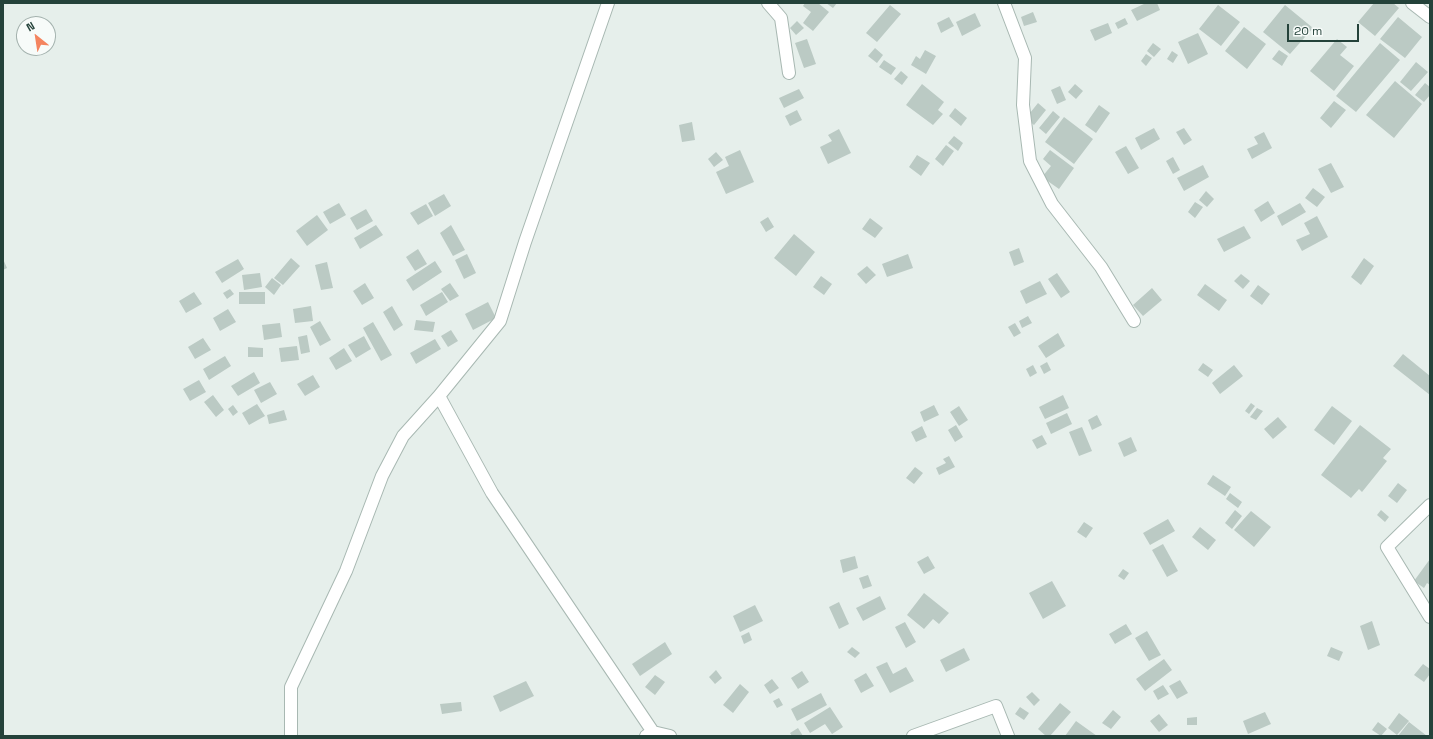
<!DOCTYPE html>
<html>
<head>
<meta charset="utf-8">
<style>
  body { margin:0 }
  #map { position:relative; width:1433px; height:739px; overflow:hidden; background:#e6efeb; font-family:"Space Grotesk",sans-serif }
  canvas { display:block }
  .frame { position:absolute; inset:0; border:4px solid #24423a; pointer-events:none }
  .north { position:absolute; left:16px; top:16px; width:40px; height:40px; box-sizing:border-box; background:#f7fbf9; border:1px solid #a3b1ad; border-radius:50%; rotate:330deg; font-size:11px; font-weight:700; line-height:16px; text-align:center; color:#24423a }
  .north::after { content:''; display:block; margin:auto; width:14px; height:18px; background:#f4845f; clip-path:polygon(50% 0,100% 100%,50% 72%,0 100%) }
  .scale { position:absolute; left:1287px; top:24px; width:72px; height:18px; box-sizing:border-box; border:2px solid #24423a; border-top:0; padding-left:5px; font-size:12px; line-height:14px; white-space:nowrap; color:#24423a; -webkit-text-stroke:3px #f7fbf9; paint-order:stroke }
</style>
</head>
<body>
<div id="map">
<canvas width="1433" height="739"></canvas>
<div class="frame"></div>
<div class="north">N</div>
<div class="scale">20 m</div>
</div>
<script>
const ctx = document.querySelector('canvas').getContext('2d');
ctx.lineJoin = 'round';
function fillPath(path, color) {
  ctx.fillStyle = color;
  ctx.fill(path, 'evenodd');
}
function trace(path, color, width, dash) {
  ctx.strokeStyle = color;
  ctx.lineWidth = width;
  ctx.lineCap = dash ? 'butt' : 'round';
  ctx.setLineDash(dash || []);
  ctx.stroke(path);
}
fillPath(new Path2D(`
  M805,3H818L829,12L813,31L803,23L811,12L803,6Z
  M826,3H837L833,8Z
  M1146,3H1157L1160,10L1137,21L1131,10Z
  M1374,3H1393L1399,8L1375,36L1358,22Z
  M890,5L901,14L877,42L866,33Z
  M1218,5L1240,22L1221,46L1199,29Z
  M1285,5L1313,28L1290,54L1263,32Z
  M1033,12L1037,22L1024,26L1021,17Z
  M975,13L981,26L962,36L956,22Z
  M949,17L954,26L941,33L937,23Z
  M1398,17L1422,37L1405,58L1380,39Z
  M1125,18L1128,24L1118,29L1115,23Z
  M797,21L804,28L796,35L790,28Z
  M1108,23L1112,33L1095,41L1090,30Z
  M1244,27L1266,44L1247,69L1225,51Z
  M1198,33L1208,54L1188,64L1178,42Z
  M807,39L816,64L804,68L795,43Z
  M1337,39L1347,47L1340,55L1354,66L1334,91L1310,71Z
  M1153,43L1161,49L1154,57L1147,51Z
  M1380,43L1400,60L1356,112L1336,96Z
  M875,48L883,55L877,63L868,56Z
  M925,50L936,56L926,74L911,65L916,56L920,59Z
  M1279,50L1288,56L1282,66L1272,59Z
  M1172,51L1178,55L1173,63L1167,59Z
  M1146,54L1152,58L1146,66L1141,61Z
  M884,60L896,68L891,75L879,67Z
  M1416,62L1428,72L1411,91L1400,82Z
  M901,71L908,77L902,85L894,79Z
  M1395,81L1422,104L1394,138L1366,115Z
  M1425,83L1430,87V95L1424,102L1415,95Z
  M922,84L944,102L938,110L943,114L933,125L906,105Z
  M1075,84L1083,91L1076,99L1068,92Z
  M1060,86L1066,100L1057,104L1051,90Z
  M799,89L804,98L784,108L779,98Z
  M1334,101L1346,110L1331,128L1320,118Z
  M1038,103L1046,110L1034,125L1026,118Z
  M1099,105L1110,113L1096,133L1085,125Z
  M955,108L967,118L961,126L949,116Z
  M797,110L802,120L790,126L785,116Z
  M1053,111L1060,117L1046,134L1039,128Z
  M1064,117L1093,139L1074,164L1045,142Z
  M692,122L695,140L682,142L679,125Z
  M1154,128L1160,139L1141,150L1135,138Z
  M1184,128L1192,140L1184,145L1176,132Z
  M839,129L851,153L828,164L820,147L832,141L828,135Z
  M1264,132L1272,148L1252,159L1247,149L1258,144L1254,137Z
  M954,136L963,143L958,151L948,143Z
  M946,145L954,151L943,166L935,159Z
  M1126,146L1139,168L1128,174L1115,152Z
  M740,150L754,182L726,194L716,172L729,166L725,157Z
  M1050,150L1074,168L1059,189L1042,177L1051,166L1043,159Z
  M716,152L723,160L714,167L708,159Z
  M917,155L930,163L921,176L909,167Z
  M1173,157L1180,170L1173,174L1166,161Z
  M1331,163L1344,187L1331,193L1318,169Z
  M1203,165L1209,177L1184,191L1177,178Z
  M1313,188L1325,197L1317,207L1305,198Z
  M1206,191L1214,199L1207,207L1199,200Z
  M444,194L451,206L435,216L428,203Z
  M1268,201L1275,213L1261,222L1254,210Z
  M1195,202L1203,207L1195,218L1188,212Z
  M339,203L346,215L330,224L323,212Z
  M1300,203L1306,212L1282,226L1277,216Z
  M426,204L433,216L418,225L410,213Z
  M366,209L373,221L357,230L350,218Z
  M317,215L328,230L307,246L296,231Z
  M1317,216L1328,237L1302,251L1296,240L1310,234L1304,223Z
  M768,217L774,227L766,232L760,222Z
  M870,218L883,228L875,238L862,229Z
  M376,225L383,235L360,249L354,238Z
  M451,225L465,250L453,256L440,233Z
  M1244,226L1251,238L1224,252L1217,239Z
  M794,234L815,252L796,276L774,258Z
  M1019,248L1024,262L1014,266L1009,252Z
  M418,249L427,264L415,271L406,257Z
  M467,254L476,273L464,279L455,260Z
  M908,254L913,268L887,277L882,264Z
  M291,258L300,266L283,285L274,278Z
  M1364,258L1374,266L1361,285L1351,277Z
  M3,259L7,268L3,270Z
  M238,259L244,269L222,283L215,272Z
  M435,261L442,272L413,291L406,280Z
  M327,262L333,288L321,290L315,265Z
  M867,266L876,275L866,284L857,274Z
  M260,273L262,287L244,290L242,275Z
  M1057,273L1070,292L1061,298L1048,279Z
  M1241,274L1250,281L1243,289L1234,281Z
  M821,276L832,284L824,295L813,287Z
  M272,278L281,285L274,295L265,287Z
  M1040,281L1047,294L1026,304L1020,291Z
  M365,283L374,298L362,305L353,291Z
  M450,283L459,296L450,301L441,289Z
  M1205,284L1227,300L1219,311L1197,295Z
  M1258,285L1270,294L1262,305L1250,296Z
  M1152,288L1162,300L1143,316L1133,305Z
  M230,289L234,294L227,299L223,293Z
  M194,292L202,304L186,313L179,301Z
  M239,292H265V304H239Z
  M442,292L448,302L426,316L420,305Z
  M488,302L496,318L473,330L465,314Z
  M311,306L313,321L295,323L293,309Z
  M392,306L403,325L394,331L383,312Z
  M228,309L236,322L220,331L213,318Z
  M1028,316L1032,323L1022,328L1019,321Z
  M416,320L435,322L433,332L414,330Z
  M320,321L331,340L320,346L310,327Z
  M373,322L392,355L381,361L363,328Z
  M280,323L282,337L264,340L262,325Z
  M1015,323L1021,333L1014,337L1008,327Z
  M451,330L458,341L448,347L441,336Z
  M1058,333L1065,346L1046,358L1038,346Z
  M307,335L310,352L301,354L298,337Z
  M364,336L371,349L356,358L348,345Z
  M203,338L211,350L195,359L188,347Z
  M435,339L441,349L416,364L410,353Z
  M297,346L299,360L281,362L279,348Z
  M248,347L263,348V357H248Z
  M344,348L352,361L336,370L329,358Z
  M1403,354L1430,376V395L1393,366Z
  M225,356L231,366L209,380L203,369Z
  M1047,362L1051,370L1044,374L1040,366Z
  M1203,363L1213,370L1208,377L1198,370Z
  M1033,365L1037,373L1030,377L1026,369Z
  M1234,365L1243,376L1220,394L1212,383Z
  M254,372L260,383L238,396L231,386Z
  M313,375L320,387L305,396L297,384Z
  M199,380L206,392L190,401L183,389Z
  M270,382L277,394L261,403L254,390Z
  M213,395L224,410L216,417L204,402Z
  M1063,395L1069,408L1045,419L1039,407Z
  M1251,403L1255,406L1249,414L1245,411Z
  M257,404L265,416L249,425L242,413Z
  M233,405L238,412L233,416L228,409Z
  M934,405L939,415L924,422L920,412Z
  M959,406L968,420L959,426L950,412Z
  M1332,406L1352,421L1334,445L1314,430Z
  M1257,408L1263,411L1256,420L1250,417Z
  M284,410L287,420L269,424L267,415Z
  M1067,413L1072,424L1051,434L1046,423Z
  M1097,415L1102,425L1092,430L1088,420Z
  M1278,417L1287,427L1273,439L1264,429Z
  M956,425L963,437L955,442L948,430Z
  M1360,425L1391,449L1383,458L1387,461L1362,492L1359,489L1351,498L1321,475Z
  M922,426L927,437L916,442L911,432Z
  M1082,427L1092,451L1079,456L1069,432Z
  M1042,435L1047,444L1037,449L1032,440Z
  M1131,437L1137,451L1124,457L1118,443Z
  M949,456L955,467L939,475L936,468L946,463L943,459Z
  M915,467L923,473L914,484L906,478Z
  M1213,475L1231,487L1225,496L1207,484Z
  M1398,483L1407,490L1397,503L1388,496Z
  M1230,493L1242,502L1238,508L1226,499Z
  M1235,510L1242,516L1232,529L1225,523Z
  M1381,510L1389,517L1385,522L1377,515Z
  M1251,511L1271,527L1254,547L1234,530Z
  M1168,519L1175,531L1150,545L1143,533Z
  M1084,522L1093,528L1086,538L1077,532Z
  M1200,527L1216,540L1208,550L1192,537Z
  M1163,544L1178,571L1167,577L1152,550Z
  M855,556L858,568L843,573L840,560Z
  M928,556L935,568L924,574L917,562Z
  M1430,559V585L1427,583L1424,588L1414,581Z
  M1123,569L1129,573L1124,580L1118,576Z
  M868,575L872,586L863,589L859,578Z
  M1052,581L1066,606L1043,619L1029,593Z
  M924,593L949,613L939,624L933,619L924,629L907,615Z
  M880,596L886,609L863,621L856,608Z
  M839,602L849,624L839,629L829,607Z
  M755,605L763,621L740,632L733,616Z
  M1372,621L1380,645L1368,650L1360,626Z
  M905,622L916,642L906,648L895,627Z
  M1126,624L1132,634L1115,644L1109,634Z
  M1147,631L1161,655L1149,661L1135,638Z
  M749,632L752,640L744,644L741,636Z
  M665,642L672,654L640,676L632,664Z
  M852,647L860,653L855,658L847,652Z
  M1331,647L1343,652L1339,661L1327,656Z
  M964,648L970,660L946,672L940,660Z
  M1164,659L1172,670L1145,691L1136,679Z
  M887,662L893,674L906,667L914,681L890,693L876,667Z
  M1423,664L1430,669V674L1424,682L1414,675Z
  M716,670L722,678L715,684L709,677Z
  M802,671L809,682L798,689L791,678Z
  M866,673L874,686L861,693L854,680Z
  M655,675L665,682L655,695L645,687Z
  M772,679L779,688L770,694L764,685Z
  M1180,680L1188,693L1177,699L1169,686Z
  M526,681L534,696L500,712L493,696Z
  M740,684L749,692L733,713L723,705Z
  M1163,685L1169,694L1158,700L1153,691Z
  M1032,692L1040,700L1034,706L1026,697Z
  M821,693L827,705L797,721L791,709Z
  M779,698L783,705L777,708L773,701Z
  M461,702L462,711L442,714L440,704Z
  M1060,703L1071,712L1050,736H1046L1038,729Z
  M830,707L843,727L832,734L825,724L810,733L804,723Z
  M1020,707L1029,713L1024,720L1015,714Z
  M1113,710L1121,717L1111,729L1102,723Z
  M1265,712L1271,724L1248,734L1243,721Z
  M1399,713L1409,721L1397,735L1388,728Z
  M1159,714L1168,725L1159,732L1150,721Z
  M1197,717V725H1187V718Z
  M1076,721L1097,736H1065Z
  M1378,722L1387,729L1381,736L1372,730Z
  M1409,722L1427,736H1398Z
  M798,728L803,736H792L790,733Z`), '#bbcac4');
const minor = new Path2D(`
  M608,3L525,242L500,321L439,396L492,493L653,732
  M768,3L781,18L789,73
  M1004,3L1025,58L1023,105L1030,161L1052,204L1101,267L1134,321
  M1412,3L1430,17
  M1430,505L1387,547L1430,617
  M291,736V687L346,571L382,476L403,436L439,396
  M646,736L653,732L670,736
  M913,736L996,706L1008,736`);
trace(minor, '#a8b8b2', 14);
trace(minor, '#fff', 12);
</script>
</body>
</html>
